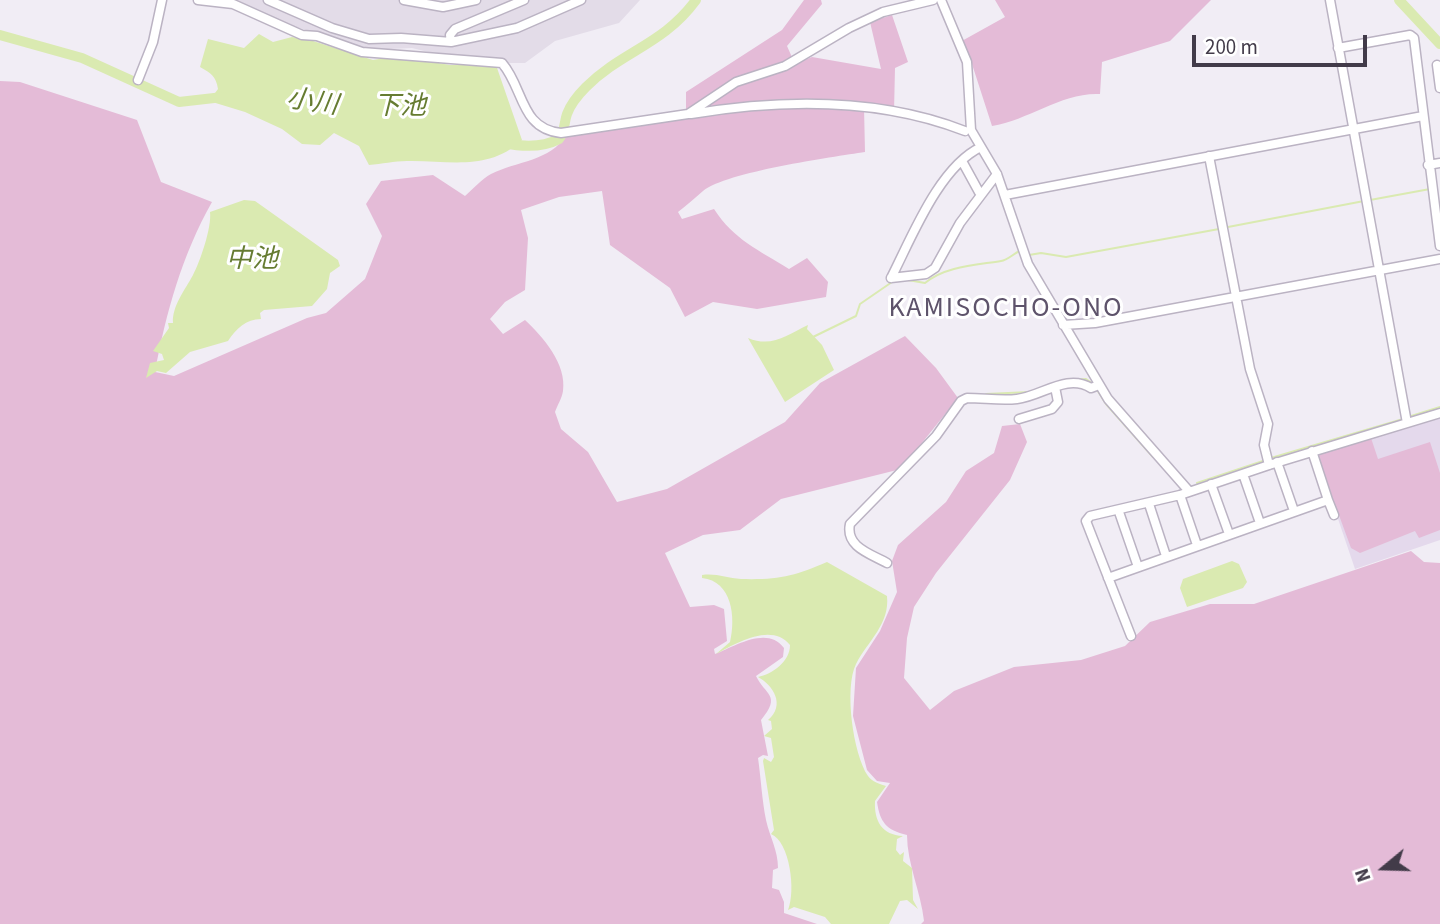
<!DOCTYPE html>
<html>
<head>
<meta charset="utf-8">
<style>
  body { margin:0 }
  #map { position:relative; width:1440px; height:924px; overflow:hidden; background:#f1edf5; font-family:"Source Sans 3",sans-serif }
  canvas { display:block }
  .north { position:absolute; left:1349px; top:833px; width:70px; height:70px; -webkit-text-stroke:5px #fff; paint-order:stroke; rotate:251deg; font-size:19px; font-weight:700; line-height:28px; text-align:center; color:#423b49 }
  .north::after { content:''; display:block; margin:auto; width:24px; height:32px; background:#423b49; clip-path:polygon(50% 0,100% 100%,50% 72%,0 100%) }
  .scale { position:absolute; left:1192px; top:35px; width:175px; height:32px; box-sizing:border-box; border:4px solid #423b49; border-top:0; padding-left:9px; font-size:21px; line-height:24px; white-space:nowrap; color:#423b49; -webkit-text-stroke:5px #fff; paint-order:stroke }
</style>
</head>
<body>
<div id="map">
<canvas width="1440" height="924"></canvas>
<div class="north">N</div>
<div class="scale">200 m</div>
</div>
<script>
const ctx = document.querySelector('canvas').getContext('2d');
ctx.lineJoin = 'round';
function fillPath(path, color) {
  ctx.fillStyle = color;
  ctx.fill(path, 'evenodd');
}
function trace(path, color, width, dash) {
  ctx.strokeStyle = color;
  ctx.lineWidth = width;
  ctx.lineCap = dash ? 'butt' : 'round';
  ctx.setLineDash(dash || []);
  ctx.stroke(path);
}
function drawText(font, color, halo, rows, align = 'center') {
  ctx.font = font + ' "Source Sans 3","Noto Sans JP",sans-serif';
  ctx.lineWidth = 6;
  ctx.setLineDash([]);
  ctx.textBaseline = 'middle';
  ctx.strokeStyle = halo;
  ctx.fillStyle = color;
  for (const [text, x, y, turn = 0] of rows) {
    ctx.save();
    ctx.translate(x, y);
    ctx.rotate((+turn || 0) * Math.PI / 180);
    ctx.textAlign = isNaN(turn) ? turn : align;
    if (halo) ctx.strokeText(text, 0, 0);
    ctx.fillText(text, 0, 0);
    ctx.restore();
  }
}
fillPath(new Path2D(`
  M214,0H640L619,23L555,41L525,63H508L483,56H444L412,48L367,50Z`), '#e3dce8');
fillPath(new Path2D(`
  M1440,418V540L1355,569L1316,454Z`), '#e4d9ec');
fillPath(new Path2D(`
  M804,0H821L822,4L787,46L795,64L812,57L881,69L870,22L892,15L908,62L895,68L894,112L864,107L865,152C832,157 726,172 703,191C695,198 687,205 678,212L682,219L714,209C734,240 759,250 789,269L807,258L828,282L826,297L757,309L713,302L685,317L670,288L610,245L602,191L559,197L521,210L528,238L525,290L505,302L490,319L503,334L525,320C543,337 567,364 563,391C562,398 557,406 555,412L561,429L588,452L617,502L667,489L762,435L785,422L820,383L905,336L936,368L958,398L901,469L781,499L740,530L703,535L665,553L690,607L714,605L724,609L727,641L714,649L715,654C734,647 767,625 784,648L783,657L756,676C765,695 782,695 761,720L768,756L763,755L758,758C761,779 762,800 766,820C770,838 778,850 778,868L773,870L772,888L779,890L784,902V913L817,924H0V81L20,82L137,120L161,182L212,202C182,255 166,313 155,372L174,376L307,318L326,313L365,279L382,236L366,204L381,181L433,175L465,196C473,189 482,179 491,174C517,161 551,161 566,135L686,117V92L782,30Z
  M995,0H1211L1170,41L1102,62L1100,94C1062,92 1029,120 992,126L971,61L960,42L1005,17Z
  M1020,424L1027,442L1010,480L936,573L914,607L907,638L904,678L930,710L954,691L1014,667L1081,660L1125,646L1150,622L1210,604H1254L1411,551L1424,562L1440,563V924H921L924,921C921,892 907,864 907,835C886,830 880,822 877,802L890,783L877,781L867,770L853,716L856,668L880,631L897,592L892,561L898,545L946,502L966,471L994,453L1002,426Z
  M1371,438L1378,459L1430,442L1440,473V530L1419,538L1415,531L1360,553L1351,548L1317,455Z`), '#e4bbd7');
fillPath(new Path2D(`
  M259,34L273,42L292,37L313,41L373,60L397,56L450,65H496L522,140C488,172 448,160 407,161C394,161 382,164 369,165L359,146L334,133L320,145L302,144L282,129L245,112L209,101L218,89C216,76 211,73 200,67L208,39L244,48Z
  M244,200L255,201L338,260L340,266L330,273L327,289L312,306L264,310L260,313L261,319C246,319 236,329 228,341L190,352L166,373L157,371L146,378L150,363L164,360L162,354L153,351L169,328L168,323H173C172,306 185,290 193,275C200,262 212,227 210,212Z
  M808,325L807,329L822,345L834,370L785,402L748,338C772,348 787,335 808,325Z
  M1232,561L1239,564L1247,582L1243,588L1187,607L1180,588L1183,579Z
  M827,562L887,596C890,624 868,641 856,664C844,688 853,754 868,776C872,782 880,784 886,786L875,801C874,821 882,835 903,836L897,839L896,850L900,855L904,852L903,861L912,868L913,900L918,909L907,900L900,901L889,924H831L825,917L794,907L788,910C796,891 790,842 771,834L774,830L763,761L764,758L771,762L774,757L771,738L764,736L772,729L771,721L768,720C786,705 773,685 758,677C772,674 790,662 790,645C772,622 736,643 716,654L730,642C736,617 732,581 702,578V575C716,573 727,578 741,579C779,580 795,576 827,562Z`), '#daeab1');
trace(new Path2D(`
  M1370,200L1430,189
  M1228,227L1364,201
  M1029,255L1041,253L1066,257L1219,229
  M908,280L925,283C945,266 977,265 1001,261C1008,260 1014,253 1020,251
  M813,337L856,316L860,304L892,282
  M1061,381L1086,379L1093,384
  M1096,388L1106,404L1153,457
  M986,394L1030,392
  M1408,417L1440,407
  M1271,458L1403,419
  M1197,483L1266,460`), '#daeab1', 2);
trace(new Path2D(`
  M1399,0L1440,44
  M0,35L82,58L179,102L223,97
  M504,143C523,147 542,148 559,139C565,132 564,122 567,114C571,103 578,95 586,87C622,51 663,45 696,0`), '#daeab1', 10);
const minor = new Path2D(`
  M198,0L233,4L302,35L317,36L362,52L502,63C524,88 520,129 561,133L688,114L736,82L785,66L849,28L883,12L933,0
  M268,0L332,28L369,39L401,38L451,42L517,28L581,0
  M404,0L443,7L476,0
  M941,0L967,62L971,130L997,174L1028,264L1108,399L1188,490
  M1330,0L1407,423
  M451,42L450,35L455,29L524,0
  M1338,48L1410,35L1414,38L1440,246
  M1437,65L1440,88
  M138,80L153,42L162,0
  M691,114C781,99 878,97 965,131
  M1209,156L1250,369L1268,424L1264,445L1269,465
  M962,161L979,192
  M1428,165L1440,163
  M1005,195L1423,116
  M891,278C912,237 939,167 981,147
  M891,278L926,274L935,268L960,223L997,174
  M1063,325L1095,323L1440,259
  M1019,419L1052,409L1058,402L1055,387
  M1277,462L1294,511
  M1243,474L1260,523
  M1211,484L1229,534
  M1180,495L1197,545
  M1328,500L1334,515
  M1149,504L1166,556
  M1119,512L1138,567
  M887,563C871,554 845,547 850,524L936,436L961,401L967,398C984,398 1001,401 1017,399C1042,396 1067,373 1091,388L1099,385
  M1108,578L1328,500L1312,451
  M1131,636L1086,521L1090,516L1180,495L1269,465L1440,413`);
trace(minor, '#bbb3c3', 11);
trace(minor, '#fff', 8);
drawText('italic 26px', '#667c31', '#fff', [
  ["小川",312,104,8],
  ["下池",400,108],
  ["中池",252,261]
]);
ctx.letterSpacing = '2px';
drawText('28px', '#5e536b', '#fff', [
  ["KAMISOCHO-ONO",1006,310]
]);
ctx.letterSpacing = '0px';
</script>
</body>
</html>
